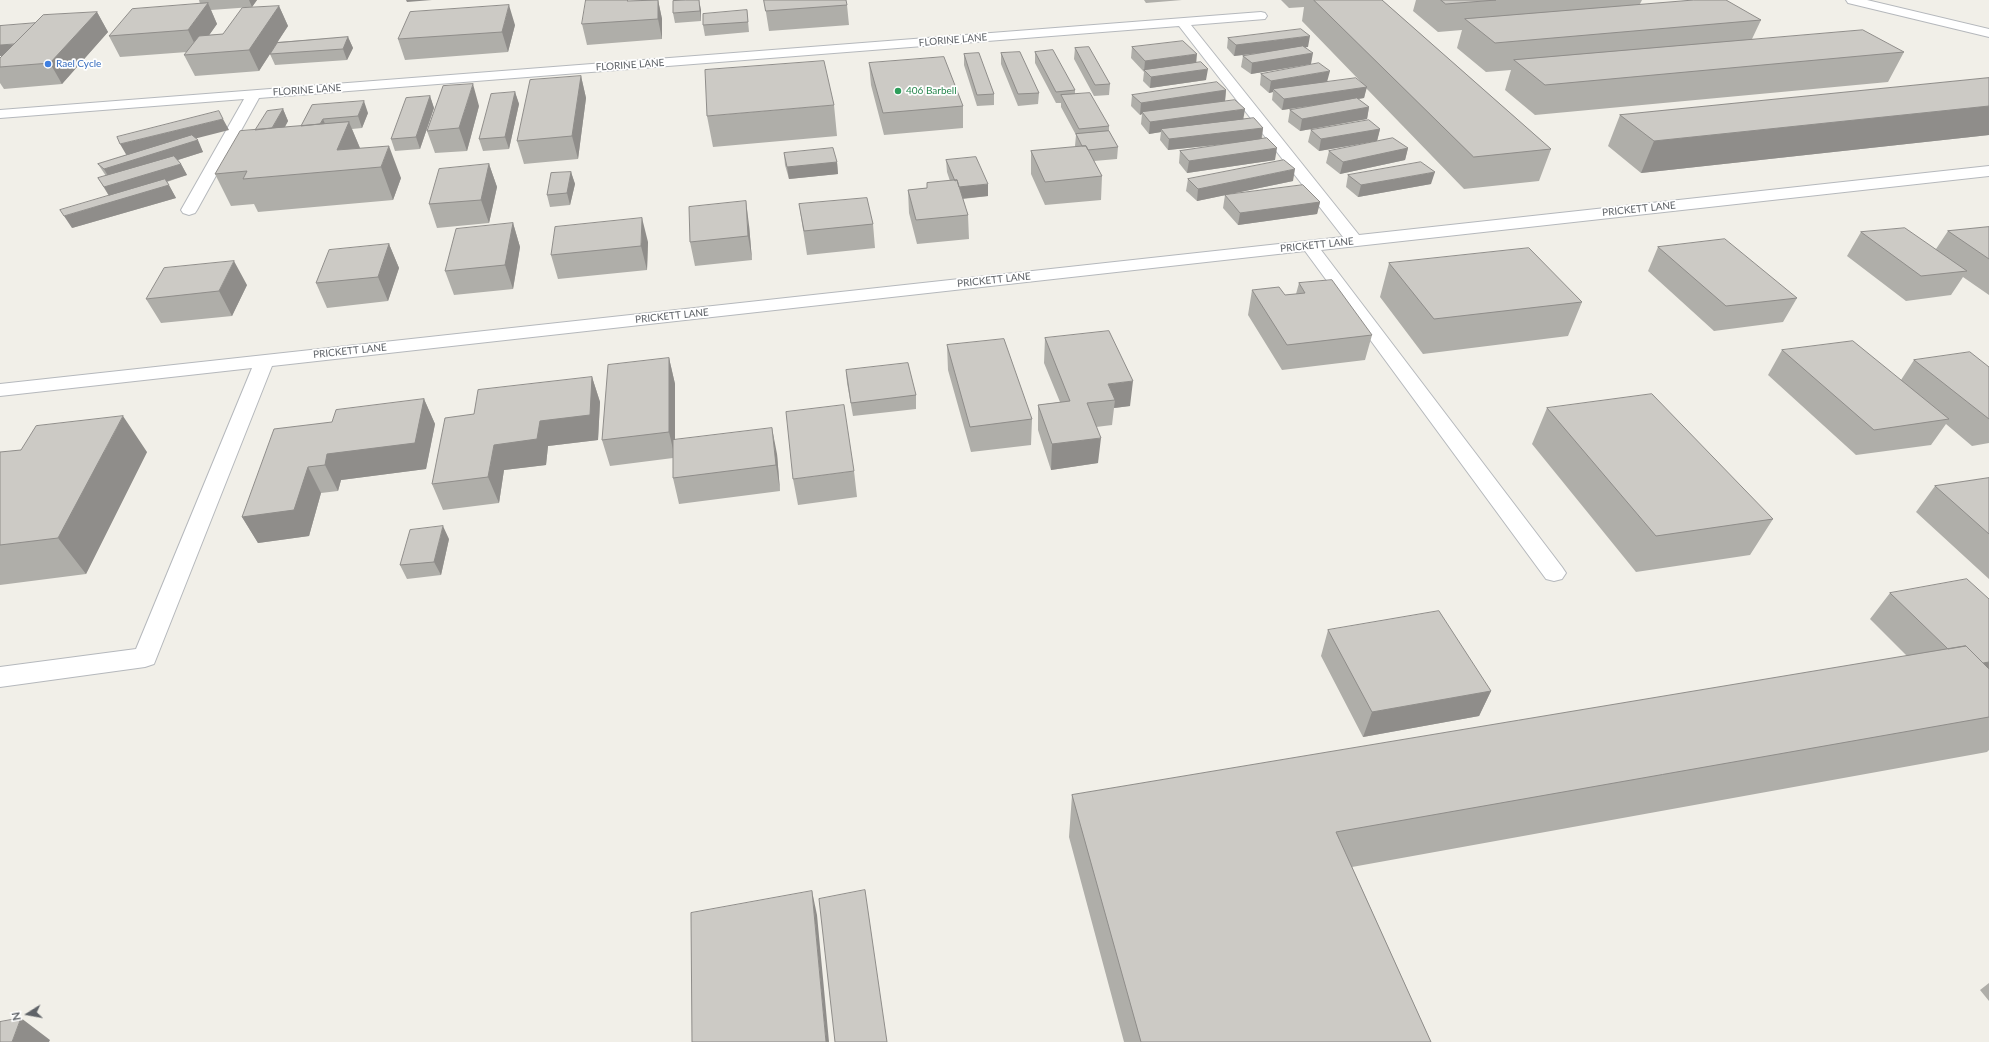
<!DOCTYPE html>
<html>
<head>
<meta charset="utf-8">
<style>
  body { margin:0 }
  #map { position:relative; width:1989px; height:1042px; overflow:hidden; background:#f1efe8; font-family:Lato,sans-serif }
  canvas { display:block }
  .north { position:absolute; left:8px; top:994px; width:40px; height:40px; -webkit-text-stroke:3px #fff; paint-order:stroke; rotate:259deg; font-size:11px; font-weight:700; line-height:16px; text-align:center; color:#5f6368 }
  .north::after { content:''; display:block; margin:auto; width:14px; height:18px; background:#5f6368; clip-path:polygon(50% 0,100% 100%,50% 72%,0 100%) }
</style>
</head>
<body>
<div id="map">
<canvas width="1989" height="1042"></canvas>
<div class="north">N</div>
</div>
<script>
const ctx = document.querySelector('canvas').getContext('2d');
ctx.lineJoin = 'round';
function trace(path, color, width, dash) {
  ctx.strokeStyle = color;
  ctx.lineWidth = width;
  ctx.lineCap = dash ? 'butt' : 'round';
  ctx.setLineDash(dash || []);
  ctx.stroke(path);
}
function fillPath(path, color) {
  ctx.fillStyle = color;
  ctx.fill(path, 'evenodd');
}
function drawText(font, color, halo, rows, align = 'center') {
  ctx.font = font + ' Lato,sans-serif';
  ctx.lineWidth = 3.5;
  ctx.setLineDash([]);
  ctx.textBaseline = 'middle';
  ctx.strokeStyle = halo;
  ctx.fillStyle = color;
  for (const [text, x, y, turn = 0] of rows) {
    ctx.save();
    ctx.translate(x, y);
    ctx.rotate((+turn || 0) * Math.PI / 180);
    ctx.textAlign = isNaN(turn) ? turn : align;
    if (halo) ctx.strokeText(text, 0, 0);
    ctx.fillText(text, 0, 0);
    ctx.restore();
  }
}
const minor = new Path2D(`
  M1846,0H1867L1989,29V37L1848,3Z
  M1261,12L1265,13L1267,16L1265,19L1191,25L1359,235L1989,166V176L1321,250L1562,567L1566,573L1562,579L1554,581L1546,579L1305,251L272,366L154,664L145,667L0,687V667L136,649L252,368L0,396V384L1343,237L1179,26L259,98L197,210L195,213L189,215L183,213L181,210L244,99L0,118V110Z`);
trace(minor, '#b5b8bc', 2);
fillPath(minor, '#fff');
fillPath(new Path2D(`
  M199,0H257L252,7L211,10L217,24L209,35L223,34L279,6L288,26L277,42L348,37L353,48L347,60L275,65L270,54L259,71L195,76L184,55L187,52L120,57L109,36L200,4Z
  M658,0L662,19V39L587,45L582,24L630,1Z
  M764,0L847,5L849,25L769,31Z
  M1144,0H1182L1146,3Z
  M1281,0H1382L1551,149L1539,181L1464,189L1366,88L1364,98L1358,99L1369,107L1367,119L1300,131L1288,122L1290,110L1328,103L1282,110L1272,100L1273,92L1269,93L1260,85L1261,74L1327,82L1362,83L1302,21L1304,7L1289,8Z
  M1416,0H1642L1640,4L1761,20L1752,39L1904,52L1888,82L1535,115L1505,90L1511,70L1486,72L1457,48L1462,30L1438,32L1413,11Z
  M701,10V21L675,23L673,13Z
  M747,10L749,32L705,36L703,25Z
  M97,12L108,32L62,84L4,89L0,83V58Z
  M515,25L508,52L405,60L398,39Z
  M1228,38L1308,47H1306L1311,64L1251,74L1241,67L1243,56L1259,53L1234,56L1227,48Z
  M1132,47L1196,63L1206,80L1150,88L1143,81L1144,72L1131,58Z
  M1075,48L1110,84L1109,95L1094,96L1074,59Z
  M1035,52L1075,90V94L1109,126V131L1118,147L1117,159L1094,161L1102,176L1101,200L1045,205L1031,174V151L1076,147L1075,146L1076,135L1061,107V103H1056L1035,63Z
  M1001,53L1039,93L1038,104L1018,106L1001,64Z
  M964,54L994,94V105L977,106L964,65Z
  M869,63L963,106V128L884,135L871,85Z
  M581,76L586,98L578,159L524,164L517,141Z
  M1989,78V135L1641,173L1608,146L1620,115Z
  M1226,90L1225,101L1244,119L1263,128L1262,139L1275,160L1187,173L1179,163L1180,151L1245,142L1168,150L1160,140L1161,132L1149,134L1141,124L1142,114L1140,115L1131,106L1132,95Z
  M515,92L519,104L509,149L483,151L479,139Z
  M430,96L434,108L420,149L395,151L391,139Z
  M312,105L368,113L362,128L352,129L360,148L401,178L393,200L258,212L254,204L231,206L215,174L255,130L283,109L288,121L285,127L301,126Z
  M834,105L837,136L713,147L707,116Z
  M479,106L467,151L435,153L427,131Z
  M1380,129L1377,141L1319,151L1308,142L1311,130Z
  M229,130L196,138L203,152L178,160L181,164L187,175L167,182L176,198L72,228L109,196L98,178L106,176L98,164L126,155Z
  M1408,148L1405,160L1340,174L1326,163L1329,151Z
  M784,153L837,162L838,174L789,179L785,165Z
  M946,160L988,196L963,199L968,215L969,239L917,244L909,213L908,190L927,188V183L950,181L947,172Z
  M489,164L497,187L489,223L437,228L429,204Z
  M571,172L575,184L570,205L550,207L547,195Z
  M1348,175L1431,184L1358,197L1346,187Z
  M1188,179L1293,181L1197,201L1186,191Z
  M1225,195L1320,202L1317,214L1238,225L1223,208Z
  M799,204L873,224L875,248L807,255Z
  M513,223L520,247L513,289L454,295L445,271Z
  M749,225L752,260L695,266L690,242Z
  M1989,227V295L1963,277L1951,295L1906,301L1847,256L1861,232L1936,249L1948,231Z
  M648,242L647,270L558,279L551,255Z
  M389,244L399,268L388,301L327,308L316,283Z
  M1658,247L1797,298L1783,322L1714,331L1648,271Z
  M1389,263L1582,302L1568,336L1423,354L1380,297Z
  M1299,283L1372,335L1365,360L1282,370L1248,315L1252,290L1285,295L1296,294Z
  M247,285L232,316L161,323L146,299Z
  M1045,338L1130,406L1114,408L1112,425L1096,427L1098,463L1051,470L1038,430V405L1060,402L1044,363Z
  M947,345L1032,419L1031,445L971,452L948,370Z
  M1782,350L1901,380L1914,360L1989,367V443L1972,446L1946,424L1931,445L1856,455L1768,375Z
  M669,358L675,384V440L777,454L780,491L679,504L673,478V458L610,466L602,440Z
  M846,370L916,395V409L853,416L847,383Z
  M592,377L600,402L598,440L548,446L546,465L504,470L499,503L443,510L432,484L474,414Z
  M424,399L435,424L426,469L341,480L338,491L321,493L309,536L258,543L242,517L332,422Z
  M1547,408L1773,519L1750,555L1636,572L1532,444Z
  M0,452H147L86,574L0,585Z
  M854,471L857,497L798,505L793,479Z
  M1989,478V579L1916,512L1935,486Z
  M449,539L441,575L407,579L400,565Z
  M1890,593L1989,599V750L1987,752L1352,867L1431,1042H1124L1069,837L1072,795L1907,656L1870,619Z
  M1328,630L1491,691L1479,716L1363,737L1321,656Z
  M1989,983V1001L1980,990Z`), '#afaea9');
fillPath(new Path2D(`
  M249,0H257L252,7Z
  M406,0H432L407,2Z
  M658,0L662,19V39L658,19Z
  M699,0L701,10V21L700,11Z
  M208,3L217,24L198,51L188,30Z
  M509,5L515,25L508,52L502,32Z
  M279,6L288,26L259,71L249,50Z
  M97,12L108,32L62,84L50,63Z
  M1310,36L1308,47L1234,56L1236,45Z
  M348,37L353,48L347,60L343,49Z
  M16,44L22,55L0,56V45Z
  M1313,53L1311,64L1251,74L1252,63Z
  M1197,54L1196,65L1144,70V72L1145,61Z
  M1208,69L1206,80L1150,88L1151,77Z
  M1330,71L1327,82L1273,89V92L1269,93L1271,81Z
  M581,76L586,98L578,159L572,136Z
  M473,84L479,106L467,151L459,128Z
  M1367,87L1364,98L1282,110L1284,99Z
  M1226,90L1225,101L1142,112V114L1140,115L1141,103Z
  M515,92L519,104L509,149L505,137Z
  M430,96L434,108L420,149L416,137Z
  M364,101L368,113L362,128L358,116Z
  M1989,106V135L1641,173L1654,141Z
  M1369,107L1367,119L1300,131L1302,119Z
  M283,109L288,121L269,155L264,143Z
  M1245,109L1243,121L1161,129V132L1149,134L1150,122Z
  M223,119L229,130L127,156L120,144Z
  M323,119L328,131H317Z
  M349,122L362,153L337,150Z
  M1263,128L1261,140L1168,150L1169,139Z
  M1380,129L1377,141L1319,151L1321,139Z
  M198,140L203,152L111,181L104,169Z
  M389,146L401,178L393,200L381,167Z
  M1277,148L1275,160L1187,173L1189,161Z
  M1408,148L1405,160L1340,174L1343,162Z
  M837,162L838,174L789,179L787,167Z
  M181,164L187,175L111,199L104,187Z
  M489,164L497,187L489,223L481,200Z
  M1295,169L1293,181L1197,201L1198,189Z
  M571,172L575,184L570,205L567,193Z
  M1435,172L1431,184L1358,197L1361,185Z
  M988,184V196L958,199V187Z
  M169,185L176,198L72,228L64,216Z
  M746,201L749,225L752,260L748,236Z
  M1320,202L1317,214L1238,225L1240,213Z
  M642,218L648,242L647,270L641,246Z
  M513,223L520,247L513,289L505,265Z
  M389,244L399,268L388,301L378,277Z
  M234,261L247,285L232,316L219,291Z
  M669,358L675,384V458L669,432Z
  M592,377L600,402L598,440L548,446L546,465L504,470L499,503L488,477L494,445L540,421Z
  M1133,381L1130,406L1114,408L1115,400L1108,384Z
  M424,399L435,424L426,469L341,480L338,491L325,465L327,454Z
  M123,416L147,452L86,574L58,538Z
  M772,428L777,454L780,491L776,465Z
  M1101,438L1098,463L1051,470L1052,444Z
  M308,467L321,493L309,536L258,543L242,517Z
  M443,526L449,539L441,575L434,562Z
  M1989,662V672L1966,667Z
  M1491,691L1479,716L1363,737L1372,712Z
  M812,891L817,915L829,1042H826Z
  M21,1018L50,1040L49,1042H12Z`), '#8f8d8a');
const building = new Path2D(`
  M586,0H628L627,1L658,0V19L582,24Z
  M686,0H699L700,11L673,13V1Z
  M764,0H846L847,5L766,11Z
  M1314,0H1382L1551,149L1474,157Z
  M1441,0H1496L1446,4Z
  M1694,0H1726L1761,20L1495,43L1465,19Z
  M208,3L188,30L109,36L132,9Z
  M509,5L502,32L398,39L410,12Z
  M279,6L249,50L184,55L199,36L223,34L242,8Z
  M747,10L748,22L703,25V14Z
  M97,12L50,63L0,67V58L43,15Z
  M35,23L14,44L0,45V26Z
  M1301,29L1310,36L1236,45L1228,38Z
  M1863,30L1904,52L1545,85L1514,60Z
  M348,37L343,49L270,54L277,43Z
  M1183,41L1197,54L1145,61L1132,47Z
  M1303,46L1313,53L1252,63L1243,56Z
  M1089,47L1110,84L1095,85L1075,48Z
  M1053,50L1075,90L1056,92L1035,52Z
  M1020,52L1039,93L1018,94L1001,53Z
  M979,53L994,94L977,95L964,54Z
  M944,57L963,106L883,113L869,63Z
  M824,61L834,105L707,116L705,70Z
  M1201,62L1208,69L1151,77L1144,70Z
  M1319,63L1330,71L1271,81L1261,74Z
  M581,76L572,136L517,141L530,80Z
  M1356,78L1367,87L1284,99L1273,89Z
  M1989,78V106L1654,141L1620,115Z
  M1217,82L1226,90L1141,103L1132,95Z
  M473,84L459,128L427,131L443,86Z
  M515,92L505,137L479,139L491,94Z
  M1090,93L1109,126L1079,129L1061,95Z
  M430,96L416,137L391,139L406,98Z
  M1357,98L1369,107L1302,119L1290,110Z
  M1235,100L1245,109L1150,122L1142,112Z
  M364,101L358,116L323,119L320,124L301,126L312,105Z
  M283,109L272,128L255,130L267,111Z
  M219,111L223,119L120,144L117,137Z
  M1254,118L1263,128L1169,139L1161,129Z
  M1369,120L1380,129L1321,139L1311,130Z
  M349,122L337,150L389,146L381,167L243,179L247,171L215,174L240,131Z
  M1109,131L1118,147L1088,150L1086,146H1082L1076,134Z
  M192,135L198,140L104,169L98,164Z
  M1267,138L1277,148L1189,161L1180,151Z
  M1393,138L1408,148L1343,162L1329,151Z
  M1086,146L1102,176L1045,182L1031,151Z
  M833,148L837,162L787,167L784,153Z
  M174,156L181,164L104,187L98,178Z
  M976,157L988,184L959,187L957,180L955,181L946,160Z
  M1284,160L1295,169L1198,189L1188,179Z
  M1421,162L1435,172L1361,185L1348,175Z
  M489,164L481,200L429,204L439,169Z
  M571,172L567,193L547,195L551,173Z
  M165,179L169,185L64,216L60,210Z
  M957,180L968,215L916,220L908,190L927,188V183Z
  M1303,185L1320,202L1240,213L1225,195Z
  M867,198L873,224L804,231L799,204Z
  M746,201L748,236L690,242L689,207Z
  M642,218L641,246L551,255L555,227Z
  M513,223L505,265L445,271L456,229Z
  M1989,227V259L1948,231Z
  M1905,228L1967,271L1921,276L1861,232Z
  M1725,239L1797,298L1726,306L1658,247Z
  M389,244L378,277L316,283L329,250Z
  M1529,248L1582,302L1434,319L1389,263Z
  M234,261L219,291L146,299L164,268Z
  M1332,280L1372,335L1287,345L1252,290L1279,287L1285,295L1305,293L1299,283Z
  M1109,331L1133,381L1108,384L1115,400L1087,403L1101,438L1052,444L1038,405L1070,401L1045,338Z
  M1004,339L1032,419L970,427L947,345Z
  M1853,341L1949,419L1874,430L1782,350Z
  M1970,352L1989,367V419L1914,360Z
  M669,358V432L602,440L608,365Z
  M908,363L916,395L851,403L846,370Z
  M592,377L590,415L540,421L537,439L494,445L488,477L432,484L445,418L474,414L478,390Z
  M1652,394L1773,519L1656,536L1547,408Z
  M424,399L415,443L327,454L325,465L308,467L294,510L242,517L274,429L332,422L336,410Z
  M844,405L854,471L793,479L786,412Z
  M123,416L58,538L0,545V452L21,450L36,426Z
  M772,428L776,465L673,478V440Z
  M1989,478V534L1935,486Z
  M443,526L434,562L400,565L410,530Z
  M1967,579L1989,599V662L1983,663L1966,646L1948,649L1890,593Z
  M1439,611L1491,691L1372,712L1328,630Z
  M1966,646L1989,669V717L1336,832L1431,1042H1141L1072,795Z
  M865,890L887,1042H835L819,899Z
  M812,891L826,1042H692L691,913Z
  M21,1018L12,1042H0V1022Z`);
fillPath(building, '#cccac5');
trace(building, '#8f8d8a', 1);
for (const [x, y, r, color] of [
  [48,64,4,"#3f7fe0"],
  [898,91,4,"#2e9e5b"]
]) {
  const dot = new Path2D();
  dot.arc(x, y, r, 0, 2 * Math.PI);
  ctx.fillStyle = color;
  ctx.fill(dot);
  trace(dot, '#fff', 1.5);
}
drawText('10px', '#5f6368', '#fff', [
  ["FLORINE LANE",953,40,-5],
  ["FLORINE LANE",630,65,-4],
  ["FLORINE LANE",307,90,-4],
  ["PRICKETT LANE",1639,209,-6],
  ["PRICKETT LANE",1317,245,-6],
  ["PRICKETT LANE",994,280,-6],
  ["PRICKETT LANE",672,316,-6],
  ["PRICKETT LANE",350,351,-6]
]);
drawText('10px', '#366cbe', '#fff', [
  ["Rael Cycle",56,64]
], 'left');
drawText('10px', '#27864d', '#fff', [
  ["406 Barbell",906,91]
], 'left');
</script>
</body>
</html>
